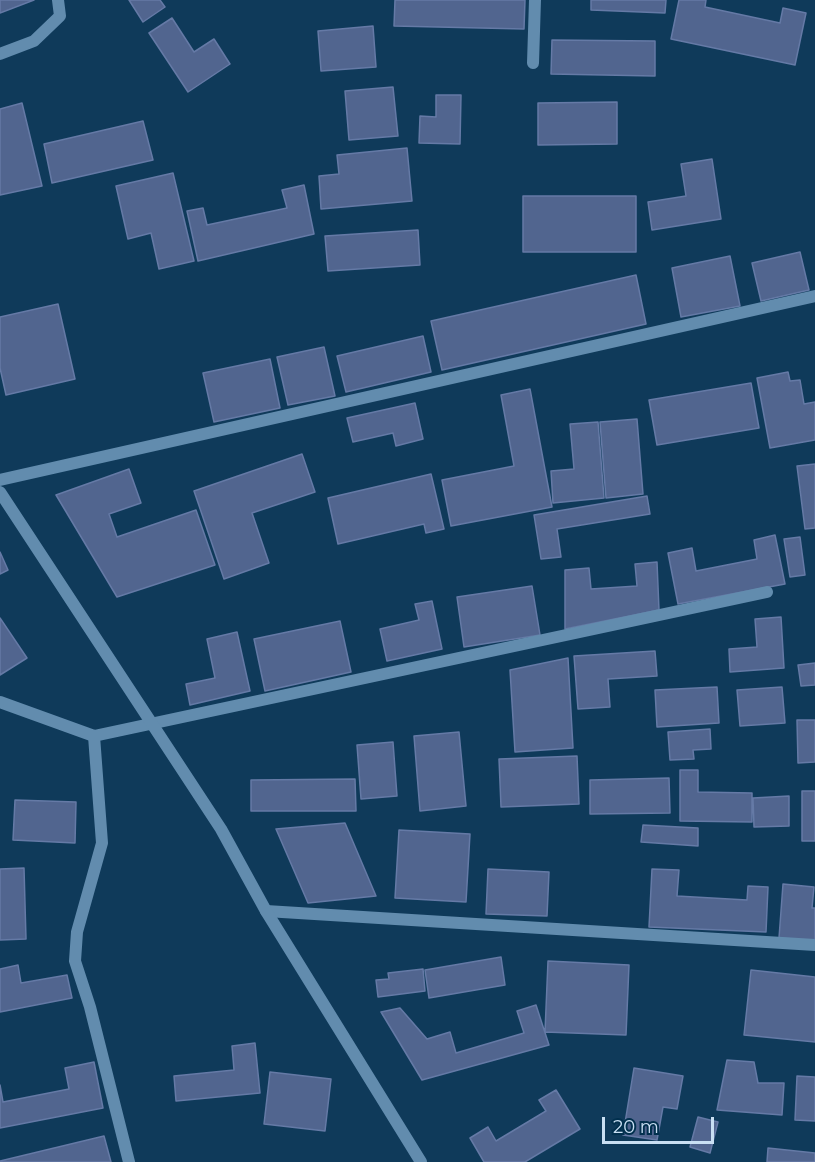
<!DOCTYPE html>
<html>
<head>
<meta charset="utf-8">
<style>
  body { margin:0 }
  #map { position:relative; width:815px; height:1162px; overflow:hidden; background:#0f3a5a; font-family:Montserrat,sans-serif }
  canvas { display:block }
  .scale { position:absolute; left:602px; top:1117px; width:112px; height:27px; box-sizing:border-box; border:3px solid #c9dff3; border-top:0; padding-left:8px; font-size:18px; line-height:21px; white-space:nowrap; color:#c9dff3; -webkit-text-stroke:4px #02304e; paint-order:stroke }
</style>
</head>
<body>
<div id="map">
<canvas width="815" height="1162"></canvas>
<div class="scale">20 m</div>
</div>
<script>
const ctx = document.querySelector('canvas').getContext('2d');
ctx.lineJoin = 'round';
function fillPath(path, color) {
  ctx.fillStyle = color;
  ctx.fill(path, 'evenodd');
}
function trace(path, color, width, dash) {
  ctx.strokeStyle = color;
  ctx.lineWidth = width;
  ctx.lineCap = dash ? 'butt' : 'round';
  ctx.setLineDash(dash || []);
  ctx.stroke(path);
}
const building = new Path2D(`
  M0,0H34L0,13Z
  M129,0H160L165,7L143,22Z
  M395,0H525L524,29L394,26Z
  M591,0H666L665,13L591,10Z
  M679,0H706L705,7L780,23L783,8L806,13L795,65L671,39Z
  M172,18L194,52L214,39L230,64L188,92L149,33Z
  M373,26L376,67L321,71L318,31Z
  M552,40L655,41V76L551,74Z
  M393,87L398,136L349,140L345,91Z
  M436,95H461L460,144L419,143L420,116L436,117Z
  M617,102V144L538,145V103Z
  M22,103L42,186L0,195V109Z
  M143,121L153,160L52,183L44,144Z
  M407,148L412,201L321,209L319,176L339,174L337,155Z
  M712,159L721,219L652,230L648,202L686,196L681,164Z
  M173,173L194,261L159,269L151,233L128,239L116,186Z
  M304,185L314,234L198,261L187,211L203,208L207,225L287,208L282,190Z
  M523,196H636V252H523Z
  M418,230L420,265L328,271L325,236Z
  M800,252L809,290L761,301L752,263Z
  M730,256L740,306L681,317L672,268Z
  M636,275L646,324L442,370L431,321Z
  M58,304L75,379L6,395L0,368V317Z
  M423,336L431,372L346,392L337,356Z
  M324,347L335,396L288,405L277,357Z
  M270,359L280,408L214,422L203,373Z
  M788,372L790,381L800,380L804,404L815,402V440L770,448L757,378Z
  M751,383L759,428L657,445L649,400Z
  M530,389L552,507L451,526L442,480L514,466L501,395Z
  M415,403L423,439L396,446L393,433L353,442L347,418Z
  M637,419L643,494L606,498L600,422Z
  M598,422L604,498L553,503L551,471L574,469L570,424Z
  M302,454L315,492L252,513L269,563L224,579L194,491Z
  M815,464V528L805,529L797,466Z
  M129,469L141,503L109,514L117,537L196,510L215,565L117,597L56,495Z
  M431,474L444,529L426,533L424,524L338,544L328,498Z
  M647,496L650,514L557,529L561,557L541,559L534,515Z
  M775,535L785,584L678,604L668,553L692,548L696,571L757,559L754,540Z
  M800,537L805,575L790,577L784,539Z
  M0,552L8,570L0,574Z
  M657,562L659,610L565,629V570L589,568L591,589L637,586L635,564Z
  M532,586L540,635L464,647L457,597Z
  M432,601L442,649L387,661L380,629L419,620L415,604Z
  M781,617L784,668L730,672L729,649L757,647L755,619Z
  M0,618L27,658L0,675Z
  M340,621L351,672L265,691L254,639Z
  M237,632L250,691L190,705L186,684L215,678L207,639Z
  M655,651L657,676L608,679L610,707L578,709L574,656Z
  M568,658L573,748L515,752L510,670Z
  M815,663V685L801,686L798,665Z
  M717,687L719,723L657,727L655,690Z
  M782,687L785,723L740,726L737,690Z
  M797,720H815V762L798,763Z
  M710,729L711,749L693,750L694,759L670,760L668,732Z
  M459,732L466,806L420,811L414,736Z
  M393,742L397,796L361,799L357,745Z
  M577,756L579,804L501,807L499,759Z
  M680,770H698V792L752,793V822L680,821Z
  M669,778L670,813L590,814V780Z
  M355,779L356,811H251V780Z
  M802,791H815V841H802Z
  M789,796V826L754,827L753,798Z
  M15,800L76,802L75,843L13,840Z
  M345,823L376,896L308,903L276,829Z
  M643,825L698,828V846L641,842Z
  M399,830L470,834L466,902L395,898Z
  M24,868L26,939L0,940V869Z
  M488,869L549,872L547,916L486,914Z
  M652,869L679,870L677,896L747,900L748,886L768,887L766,932L649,927Z
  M783,884L814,887L812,908H815V941L779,938Z
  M501,957L505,985L429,998L425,970Z
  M548,961L629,965L626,1035L545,1032Z
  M18,965L21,983L67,975L72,998L0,1012V969Z
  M423,969L425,991L378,997L376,980L389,979L388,973Z
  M751,970L815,977V1042L744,1035Z
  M536,1005L549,1045L422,1080L381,1012L400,1008L427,1039L450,1032L456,1053L524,1033L517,1011Z
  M255,1043L260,1093L176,1101L174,1076L234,1070L232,1046Z
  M727,1060L754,1062L758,1083H784L782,1115L717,1110Z
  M94,1062L103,1108L0,1128V1085L3,1102L69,1089L65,1068Z
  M634,1068L683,1076L677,1109L663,1107L657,1140L623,1135Z
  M270,1072L331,1079L325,1131L264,1124Z
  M797,1076L815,1077V1121L795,1120Z
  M556,1090L580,1129L525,1162H484L470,1138L488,1127L496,1141L546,1111L539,1100Z
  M698,1117L718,1122L710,1153L690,1147Z
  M104,1136L111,1162H0V1161Z
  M768,1148L815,1153V1162H767Z`);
fillPath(building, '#51658f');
trace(building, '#657aa6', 1.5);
trace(new Path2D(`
  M0,54L34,41L60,16L58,0
  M533,63L535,0
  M0,480L815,296
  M0,702L94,736L767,592
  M94,736L102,843L77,932L75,961L90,1007L129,1162
  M266,911L815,945`), '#628cae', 12);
trace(new Path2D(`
  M0,492L221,829L266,911L421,1162`), '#628cae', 12);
</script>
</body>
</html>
